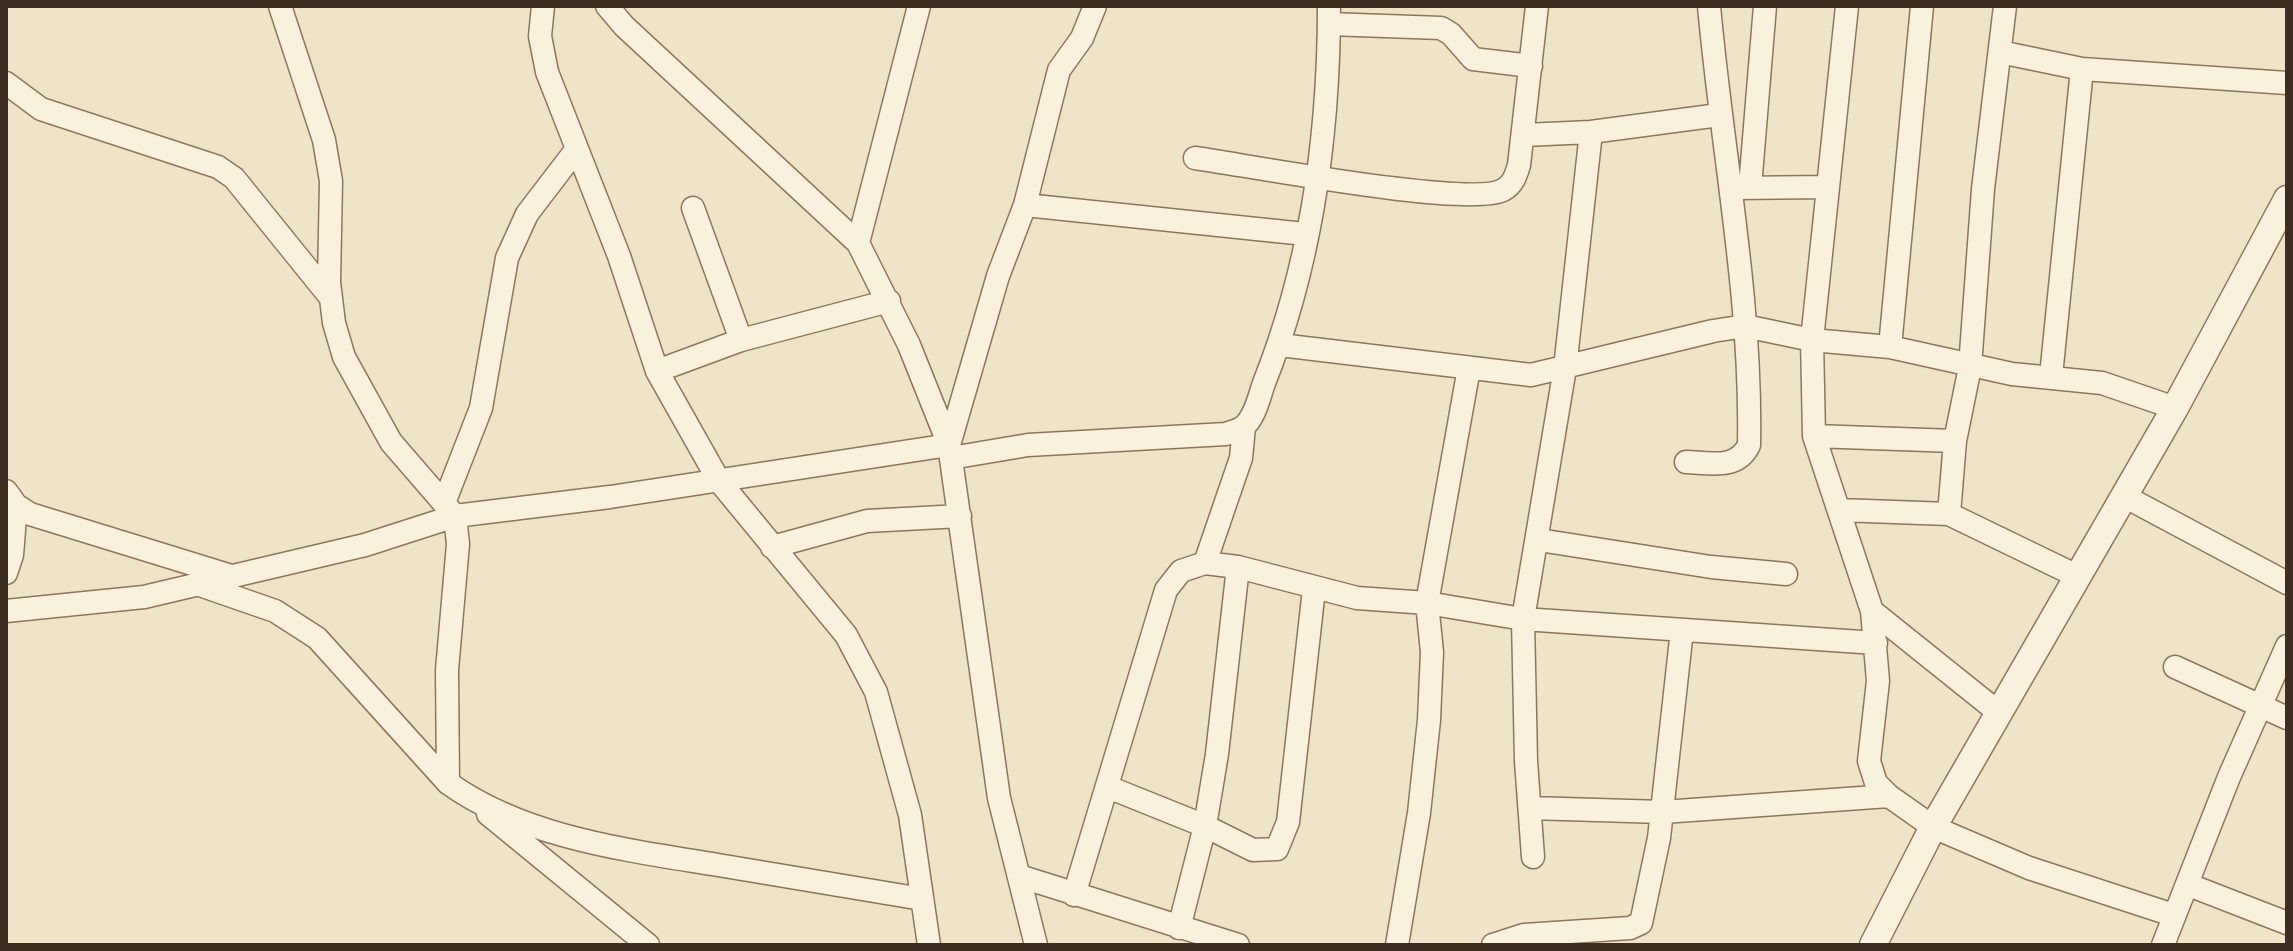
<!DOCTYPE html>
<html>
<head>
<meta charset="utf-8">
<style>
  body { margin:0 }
  #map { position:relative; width:2293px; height:951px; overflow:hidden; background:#f0e4c8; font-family:"Libre Baskerville",serif }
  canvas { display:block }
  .frame { position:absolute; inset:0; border:8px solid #3d2e20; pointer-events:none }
</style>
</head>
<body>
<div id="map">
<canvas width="2293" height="951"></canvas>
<div class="frame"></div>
</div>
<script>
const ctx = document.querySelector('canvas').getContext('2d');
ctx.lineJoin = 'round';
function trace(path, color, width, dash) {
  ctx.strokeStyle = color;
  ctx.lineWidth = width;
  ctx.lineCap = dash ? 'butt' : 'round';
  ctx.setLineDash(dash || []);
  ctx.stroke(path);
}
const minor = new Path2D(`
  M280,6L324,140L331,181L329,282L334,323L344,357L391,442L455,516L458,544L447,670L448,783
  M543,6L540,36L547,72L619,256L657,371L719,481L846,635L876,692L910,815L929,945
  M607,6L624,26L858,243L909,345L949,445L999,798L1036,945
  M1847,6L1812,340L1814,436L1872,611L1878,681L1869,761L1876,783L1889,796L1933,827L2029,868L2173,915
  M1329,24L1441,28L1451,34L1473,59L1531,66
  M2000,52L2082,69L2287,83
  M6,83L41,109L218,167L234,178L331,298
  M1524,135L1591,132L1719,115
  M1195,158C1246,165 1469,208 1503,190C1513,185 1516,175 1519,165L1537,6
  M1750,187L1765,6
  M1736,188L1826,187
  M1025,205L1305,234
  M693,208L741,340
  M858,243L919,6
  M1280,345L1531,375L1713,331L1745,326L1812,340L1890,347L2012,374L2102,383L2175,408
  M1890,347L1922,6
  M657,371L741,340L889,301
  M2051,376L2082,69
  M1814,436L1955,441
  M951,458L1028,445L1226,434C1231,432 1239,430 1243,427C1255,418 1259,397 1264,383C1311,265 1329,133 1329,6
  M1686,462C1711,463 1737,470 1749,445C1752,297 1722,152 1709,6
  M6,491L16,505L30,514L228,575
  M2124,496L2287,583
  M444,503L481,408L507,258L527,214L576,150
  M1839,510L1949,514L2077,576
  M1949,514L1955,441L1970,367L1983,189L2005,6
  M1539,540L1711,567L1786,574
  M772,547L867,521L960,516
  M1205,563L1241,458L1244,427
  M6,573L12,555L16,505
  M197,584L275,611L317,638L448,783C525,838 627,850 718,865C786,876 854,888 922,899
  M6,611L144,597L365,545L455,516L610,497L949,445L998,276L1025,205L1059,70L1082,38L1095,6
  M1872,611L1998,712
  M2175,667L2287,718
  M1108,787L1205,826L1253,850L1277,849L1288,822L1314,589
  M1530,808L1663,812L1889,796
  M488,814L648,945
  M1533,857L1526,761L1523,619L1565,368L1591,132
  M1019,876L1238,945
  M2189,885L2287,923
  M1074,895L1166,590L1181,571L1205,563L1238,567L1357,598L1427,603L1523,619L1876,643
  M1179,928L1205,826L1217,754L1238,567
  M1397,945L1419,813L1429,720L1432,652L1427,603L1469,368
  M1493,945L1524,935L1630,928L1641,923L1659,838L1682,630
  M2163,945L2229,777L2287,646`);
const tertiary = new Path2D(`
  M1873,945L1933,827L2175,408L2287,199`);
trace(minor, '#8d765c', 25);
trace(tertiary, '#8d765c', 29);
trace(minor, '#faf1dc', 22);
trace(tertiary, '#faf1dc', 26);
</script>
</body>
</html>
